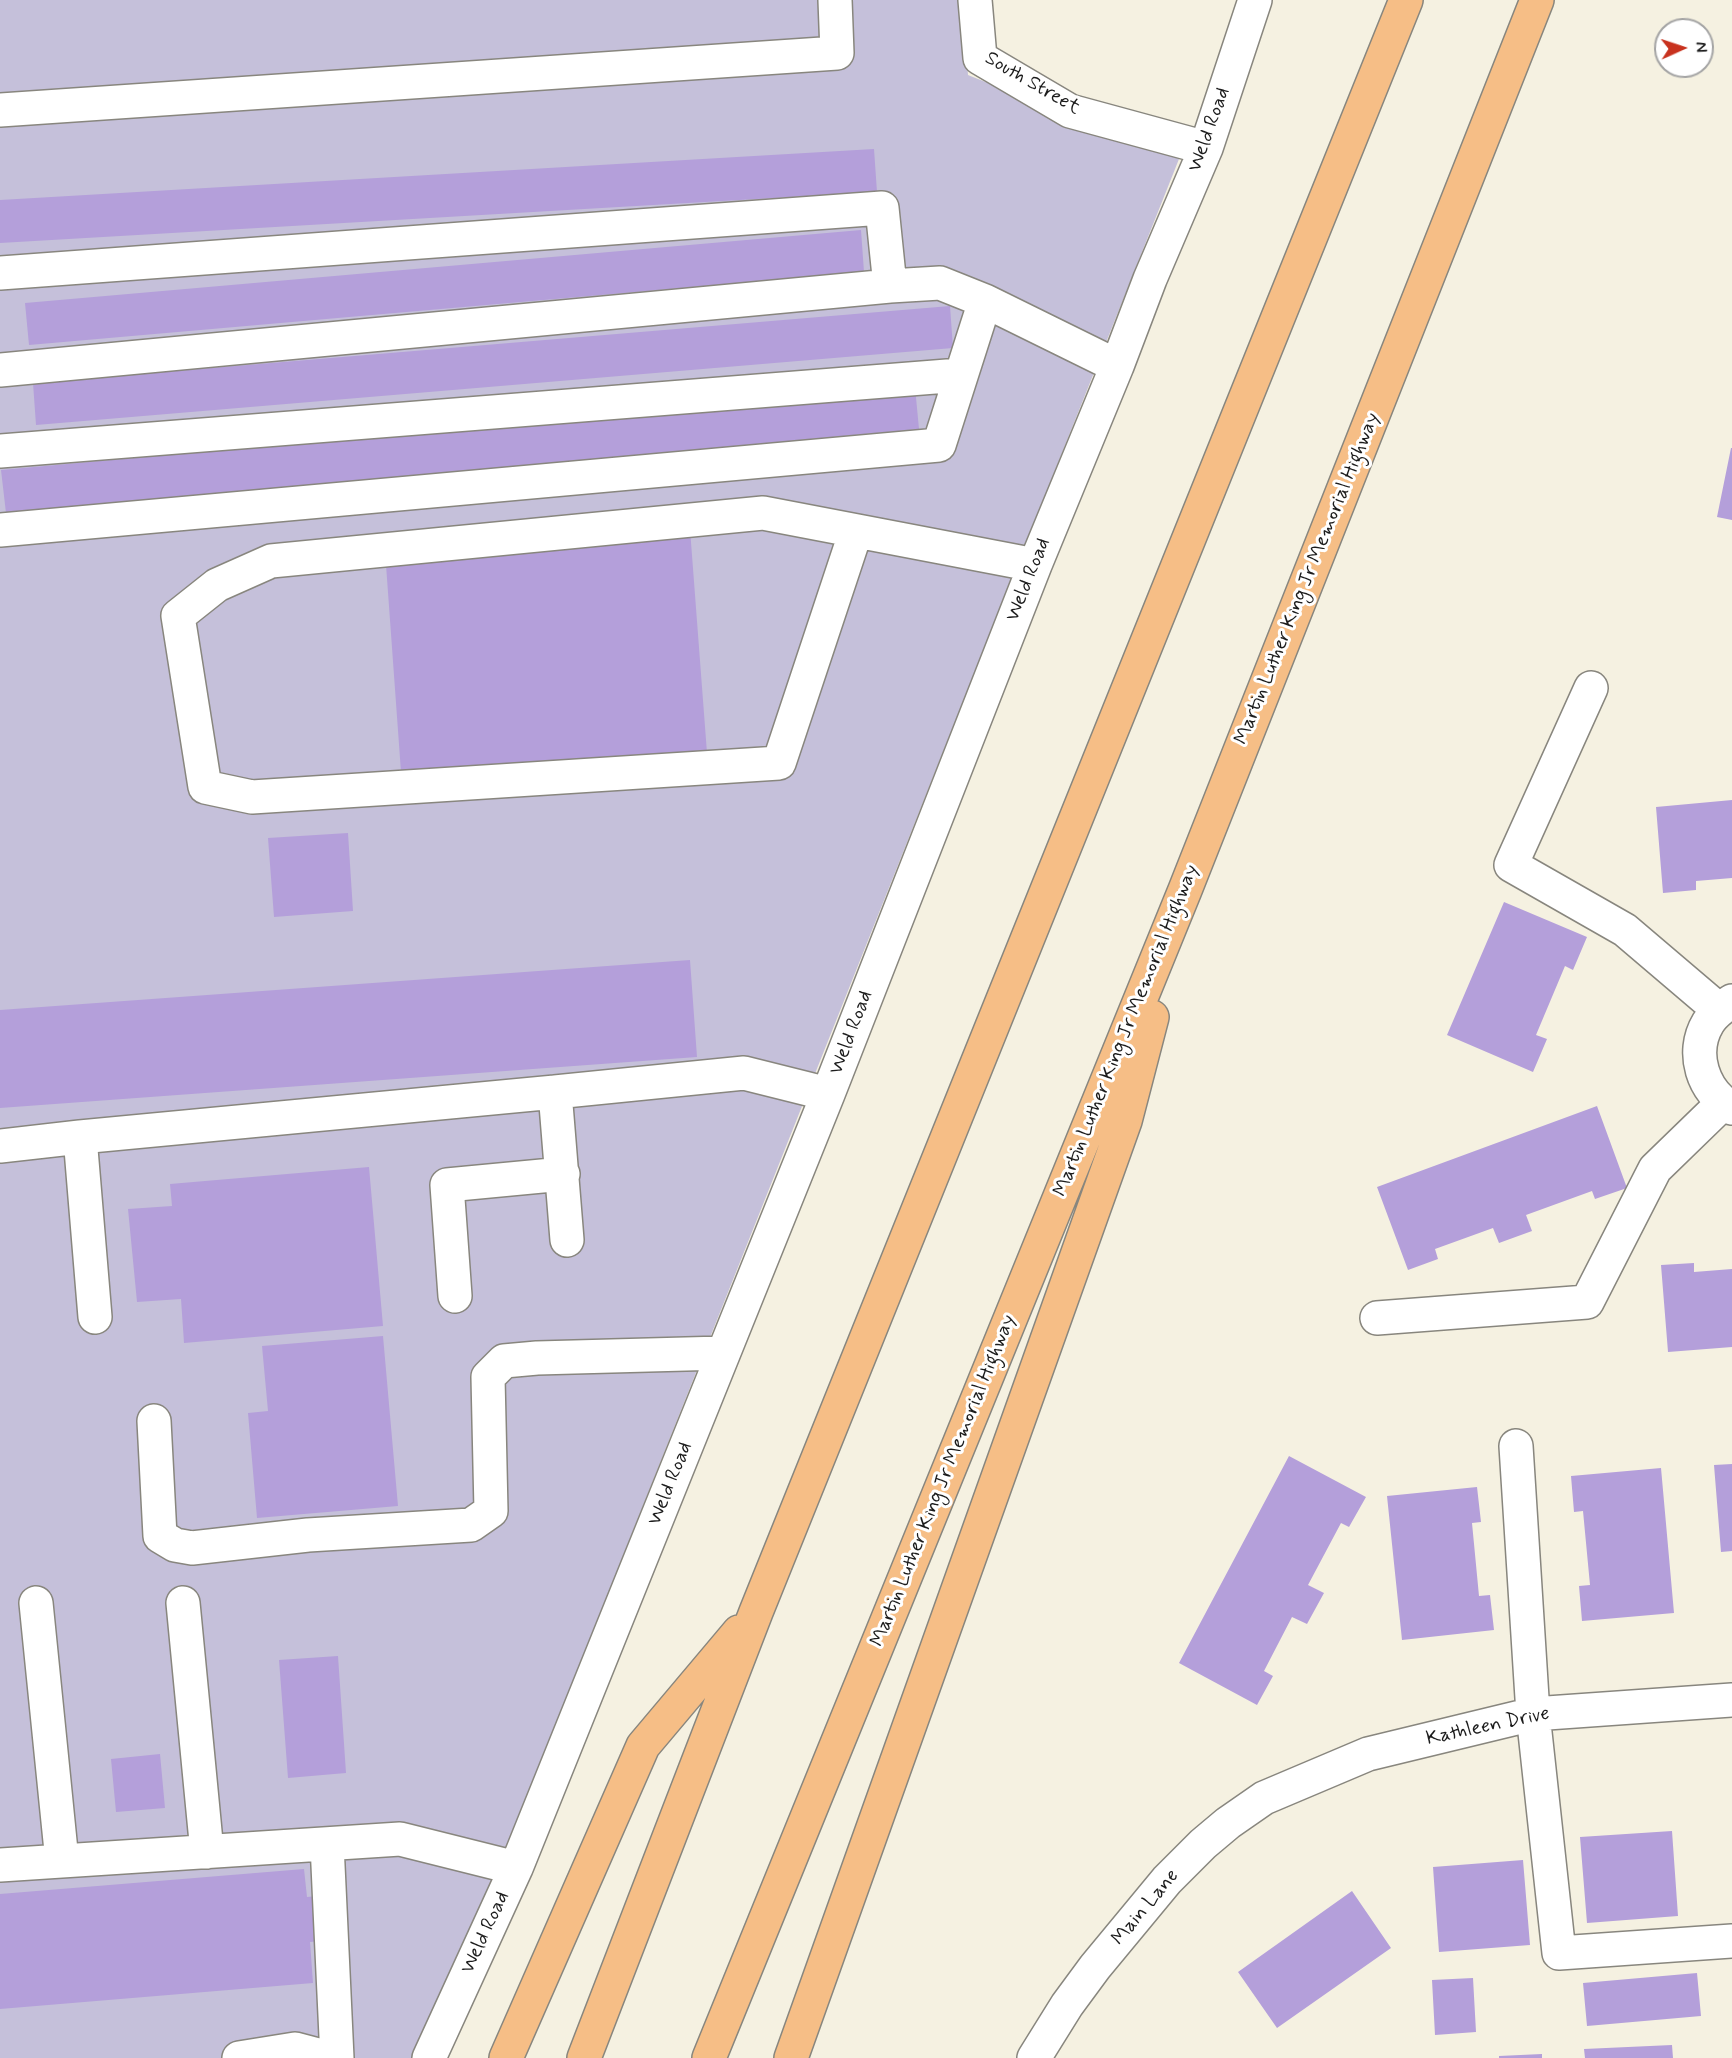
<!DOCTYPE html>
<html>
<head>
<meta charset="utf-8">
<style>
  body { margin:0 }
  #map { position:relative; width:1732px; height:2058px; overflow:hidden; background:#f5f1e1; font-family:Mynerve,sans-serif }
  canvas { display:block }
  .north { position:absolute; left:1654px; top:18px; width:60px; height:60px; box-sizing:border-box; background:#fff; border:2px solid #a4a4a4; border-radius:50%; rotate:87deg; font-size:16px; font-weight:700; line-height:24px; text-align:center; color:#1c1c1c }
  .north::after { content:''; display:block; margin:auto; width:21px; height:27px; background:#c8321e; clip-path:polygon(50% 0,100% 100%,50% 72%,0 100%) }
</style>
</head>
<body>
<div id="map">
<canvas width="1732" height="2058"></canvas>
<div class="north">N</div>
</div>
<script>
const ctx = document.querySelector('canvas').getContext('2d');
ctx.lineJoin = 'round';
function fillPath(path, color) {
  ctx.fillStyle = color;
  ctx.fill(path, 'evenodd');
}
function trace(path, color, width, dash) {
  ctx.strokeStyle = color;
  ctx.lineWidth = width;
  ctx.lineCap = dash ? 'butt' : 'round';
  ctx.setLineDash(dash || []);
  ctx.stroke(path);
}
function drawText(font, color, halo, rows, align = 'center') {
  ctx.font = font + ' Mynerve,sans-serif';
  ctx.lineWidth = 6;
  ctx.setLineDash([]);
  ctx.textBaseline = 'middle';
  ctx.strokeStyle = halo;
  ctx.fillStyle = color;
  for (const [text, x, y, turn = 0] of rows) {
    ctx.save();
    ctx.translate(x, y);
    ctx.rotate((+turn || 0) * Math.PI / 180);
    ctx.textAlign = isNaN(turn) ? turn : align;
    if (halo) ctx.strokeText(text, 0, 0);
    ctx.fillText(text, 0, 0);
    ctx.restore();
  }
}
fillPath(new Path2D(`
  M0,0H962L968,75L1179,159L504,1855L413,2058H0Z`), '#c5c0da');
fillPath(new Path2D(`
  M874,149L877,192L0,243V200Z
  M861,230L864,272L29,345L25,303Z
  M950,306L953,348L36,425L33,383Z
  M915,387L919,429L6,513L1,470Z
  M1731,448H1732V520L1717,517Z
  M690,529L707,753L570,762V760L401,772L385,551Z
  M1732,800V878L1696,881V890L1663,893L1656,807Z
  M348,833L353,911L274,917L268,838Z
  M1504,902L1587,937L1573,970L1565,966L1536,1035L1547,1039L1533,1072L1447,1035Z
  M690,960L697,1057L0,1108V1010Z
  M1597,1106L1627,1188L1595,1199L1592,1191L1526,1215L1532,1231L1499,1243L1493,1228L1435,1249L1438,1259L1408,1270L1377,1187Z
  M369,1167L383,1326L184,1343L181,1299L137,1302L128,1209L172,1206L170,1184Z
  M1694,1263V1272L1732,1269V1347L1668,1352L1661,1265Z
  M383,1336L398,1506L257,1518L248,1413L268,1411L262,1346Z
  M1289,1456L1366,1497L1349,1527L1341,1523L1308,1585L1324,1593L1307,1624L1292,1617L1264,1671L1273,1676L1257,1705L1179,1663Z
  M1732,1464V1551L1721,1552L1714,1465Z
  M1661,1468L1674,1613L1582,1621L1579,1586L1590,1585L1583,1511L1574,1512L1571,1476Z
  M1477,1487L1481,1522L1472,1523L1479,1596L1490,1595L1494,1630L1402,1640L1387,1496Z
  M338,1656L346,1773L288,1778L279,1660Z
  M160,1754L165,1808L116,1812L111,1759Z
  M1672,1831L1678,1916L1587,1923L1580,1837Z
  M1523,1860L1530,1945L1439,1952L1433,1867Z
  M304,1869L307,1897L329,1895L333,1940L310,1942L313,1983L0,2009V1894Z
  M1352,1891L1391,1948L1277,2028L1238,1972Z
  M1697,1973L1701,2016L1587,2026L1583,1983Z
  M1473,1978L1476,2032L1435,2035L1432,1980Z
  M1672,2045L1673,2058H1585L1584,2049Z
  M1542,2054V2058H1499V2056Z`), '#b49fda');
const minor = new Path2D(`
  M975,0L980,58L1070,111L1206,148
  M0,110L837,53L835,0
  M0,273L882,208L890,286
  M0,370L890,286L940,283L985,301
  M0,451L960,375
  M0,530L939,445L985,301L1117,366
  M856,531L779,763L252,797L205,787L178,616L217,585L271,561L763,513L1035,565
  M1591,688L1511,865L1625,930L1719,1010
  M1732,1001C1723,1007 1714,1013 1708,1023C1690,1053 1703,1092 1732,1108
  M0,1146L80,1137
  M567,1240L555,1092L744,1073L828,1094
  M455,1296L447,1185L563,1174
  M95,1317L80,1137L555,1092
  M1377,1318L1587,1302L1655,1169L1723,1103
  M154,1421L160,1536L175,1545L192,1548L308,1535L471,1525L491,1511L488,1377L504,1361L537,1358L723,1353
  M1516,1446L1533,1714L1559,1953L1732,1941
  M36,1603L62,1861
  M183,1603L207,1852
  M327,1844L337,2058
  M0,1865L400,1839L516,1868
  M239,2058L295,2049L329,2058
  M429,2058L516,1868L828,1094L1035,565L1117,366L1150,279L1206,148L1255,0
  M1034,2058L1067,2005L1095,1967L1167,1880L1203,1844L1228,1823L1264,1798L1368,1754L1533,1714L1732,1700`);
const highway = new Path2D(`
  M506,2058L643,1746L739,1632
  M584,2058L756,1612L1406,0
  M709,2058L1185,890L1537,0
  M791,2058L1125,1121L1152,1017`);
trace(minor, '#88867e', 36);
trace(highway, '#88867e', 36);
trace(minor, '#fff', 33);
trace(highway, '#f6be86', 33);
drawText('20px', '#1c1c1c', '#fff', [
  ["South Street",1032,84,30],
  ["Weld Road",1210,130,-70],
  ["Martin Luther King Jr Memorial Highway",1308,579,-68],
  ["Weld Road",1029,580,-68],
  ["Martin Luther King Jr Memorial Highway",1127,1031,-68],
  ["Weld Road",852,1033,-69],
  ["Martin Luther King Jr Memorial Highway",944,1481,-68],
  ["Weld Road",671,1484,-68],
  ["Kathleen Drive",1488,1727,-12],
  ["Main Lane",1146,1908,-50],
  ["Weld Road",486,1933,-65]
]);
</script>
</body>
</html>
